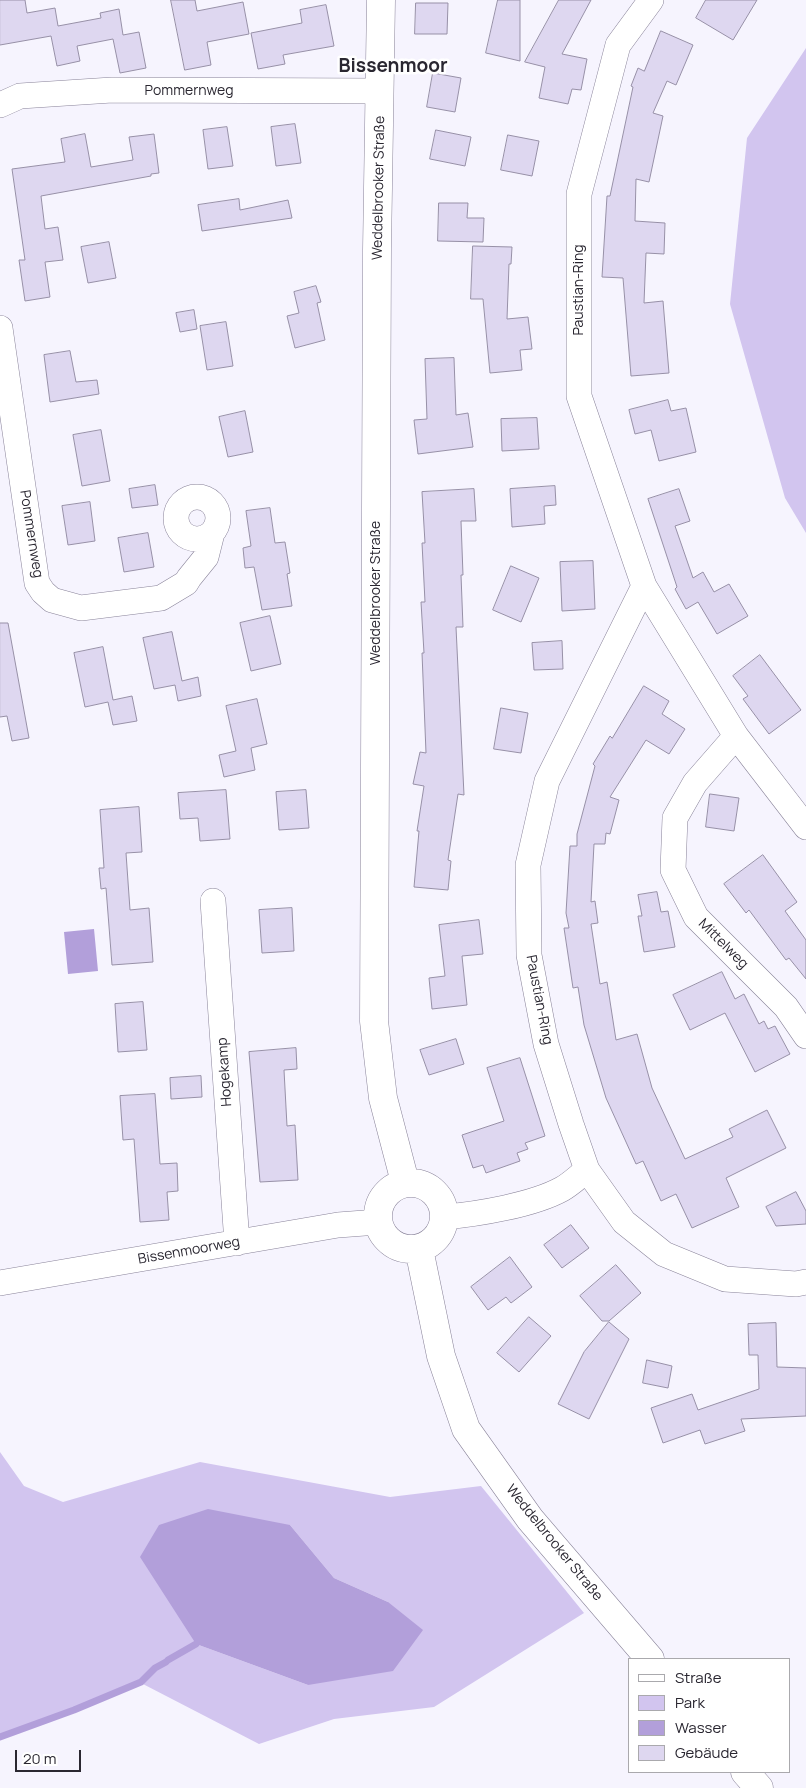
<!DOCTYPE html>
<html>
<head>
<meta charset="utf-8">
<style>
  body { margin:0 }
  #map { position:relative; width:806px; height:1788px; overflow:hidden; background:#f6f4fe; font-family:Manrope,sans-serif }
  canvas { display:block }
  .legend { position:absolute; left:628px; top:1658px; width:162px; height:115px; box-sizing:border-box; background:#fff; border:1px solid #aaa9ad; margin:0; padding:6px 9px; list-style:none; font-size:15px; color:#2a2731 }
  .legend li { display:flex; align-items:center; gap:10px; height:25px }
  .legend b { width:25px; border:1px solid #aaa9ad }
  .scale { position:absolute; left:15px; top:1750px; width:66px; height:22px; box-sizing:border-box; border:2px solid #2a2731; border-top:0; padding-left:6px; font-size:15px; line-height:18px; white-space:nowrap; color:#2a2731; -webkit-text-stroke:4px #fff; paint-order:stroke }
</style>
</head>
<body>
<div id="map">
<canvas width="806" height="1788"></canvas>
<ul class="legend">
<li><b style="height:6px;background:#fff"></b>Straße</li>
<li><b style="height:14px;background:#d2c5ef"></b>Park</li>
<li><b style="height:14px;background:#b29fda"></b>Wasser</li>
<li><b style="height:14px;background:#ded7f0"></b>Gebäude</li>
</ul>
<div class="scale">20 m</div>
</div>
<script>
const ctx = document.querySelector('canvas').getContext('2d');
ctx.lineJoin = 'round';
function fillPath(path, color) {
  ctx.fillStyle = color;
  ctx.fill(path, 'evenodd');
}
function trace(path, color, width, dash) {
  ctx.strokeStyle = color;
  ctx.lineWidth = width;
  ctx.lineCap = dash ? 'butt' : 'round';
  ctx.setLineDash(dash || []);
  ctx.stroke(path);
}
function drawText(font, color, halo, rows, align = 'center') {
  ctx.font = font + ' Manrope,sans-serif';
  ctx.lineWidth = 5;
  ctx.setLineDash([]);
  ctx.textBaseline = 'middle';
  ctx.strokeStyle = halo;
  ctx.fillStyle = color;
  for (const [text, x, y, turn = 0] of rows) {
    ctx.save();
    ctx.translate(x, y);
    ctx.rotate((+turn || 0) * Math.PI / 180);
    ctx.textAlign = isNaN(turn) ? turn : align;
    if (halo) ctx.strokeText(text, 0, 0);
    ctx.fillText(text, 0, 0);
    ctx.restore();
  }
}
fillPath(new Path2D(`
  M806,48V533L785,498L730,304L747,138Z
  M0,1452L24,1486L63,1502L200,1462L390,1497L481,1486L584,1613L434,1707L334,1719L259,1744L141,1683L156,1668L196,1644L308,1685L388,1602L334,1578L290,1525L195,1643L155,1668L140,1682L0,1735Z`), '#d2c5ef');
fillPath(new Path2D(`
  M94,929L98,971L68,974L64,932Z
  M208,1509L290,1525L334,1578L388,1602L423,1630L393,1671L308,1685L196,1644L140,1557L159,1525Z`), '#b29fda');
trace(new Path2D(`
  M168,1660L196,1644
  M0,1737L74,1710L141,1682L155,1668L166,1662`), '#b29fda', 7);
const building = new Path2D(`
  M0,0H25L27,13L55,8L58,26L101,18L100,13L119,9L123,35L139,32L146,68L120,73L113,39L77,46L80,61L57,66L51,36L0,45Z
  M171,0H195L197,11L243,2L249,34L207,42L211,65L185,70Z
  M498,0H520V61L486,53Z
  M559,0H591L562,54L587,59L581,90L572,89L568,104L539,98L545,67L525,62Z
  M706,0H757L733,40L696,18Z
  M416,3H448L447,34H415Z
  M326,5L334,46L283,55L285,64L258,69L251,33L302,23L300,10Z
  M661,31L693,45L676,85L667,81L653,113L663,116L649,182L636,179L635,221L665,223L664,254L646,253L644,303L663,301L669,373L631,376L623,278L602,277L607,196H610L633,87L631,86L638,68L644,71Z
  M433,73L461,78L455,112L427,107Z
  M295,124L301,163L276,166L271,127Z
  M227,127L233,166L208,169L203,130Z
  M436,130L471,137L465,166L430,159Z
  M85,134L91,167L133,160L129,137L154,134L159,173L151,174V176L41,196L45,229L58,227L63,260L45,262L50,297L25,301L19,260H25L12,169L65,162L61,139Z
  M508,135L539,141L532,176L501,170Z
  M239,199L240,210L288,200L292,218L202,231L198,205Z
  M439,203H468L467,218H484L483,242L438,241Z
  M109,242L116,278L88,283L81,247Z
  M473,246L512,247L511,264H509L507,319L528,317L532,349L520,350L522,370L490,373L483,299H471Z
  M316,286L321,302L317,303L325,340L295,348L287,316L299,313L294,292Z
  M194,310L197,329L180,332L176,313Z
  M226,322L233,366L207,370L200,326Z
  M70,351L76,382L97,380L99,394L50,402L44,355Z
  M454,358L456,415L468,413L473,447L418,454L414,420L427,419L425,359Z
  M668,400L671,411L686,408L696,452L659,461L651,430L635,434L629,410Z
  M245,411L253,452L228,457L219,417Z
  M537,418L539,449L502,451L501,419Z
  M101,430L110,481L82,486L73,435Z
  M155,485L158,505L132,508L129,489Z
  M555,486L556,505L544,506L545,524L512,527L510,489Z
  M474,489L476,521H461L463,575H461L463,627H456L464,795L458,794L448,860L451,861L448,890L414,887L419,831H417L424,786L413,784L420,752L426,753L422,653H424L421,602H425L422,543H425L422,492Z
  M679,489L690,521L675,526L693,578L703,572L714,592L729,584L748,616L717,634L698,602L686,609L675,589L677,587L648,499Z
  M90,502L95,541L68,545L62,506Z
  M270,508L275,543L285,542L290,573L287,574L292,606L262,610L254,567L245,568L243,548L251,546L246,511Z
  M148,533L154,567L124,572L118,538Z
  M593,561L595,609L562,611L560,562Z
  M511,566L539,578L521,622L493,610Z
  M270,616L281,664L251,671L240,623Z
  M0,623H8L29,738L12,741L7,716L0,717Z
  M172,632L182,681L198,677L201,696L178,701L175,685L154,689L143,638Z
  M562,641L563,669L534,670L532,643Z
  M103,647L113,700L132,696L137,721L113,725L108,702L85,707L74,653Z
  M760,655L801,710L769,734L743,699L748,696L733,676Z
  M644,686L669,701L662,714L685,729L669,754L646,740L610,797L619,800L610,834L606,833L605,844H594L591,902L595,901L598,923L591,924L600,984L607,982L616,1040L637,1034L652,1088L685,1159L733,1137L729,1129L767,1110L786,1148L726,1178L739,1207L692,1228L676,1194L661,1201L643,1161L636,1164L606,1098L584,1025L578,987L573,988L564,928H569L566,913L570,846H577V834L595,766L593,764L610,736L612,738Z
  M257,699L267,744L251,748L255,770L224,777L219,755L236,751L226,706Z
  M501,708L528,713L521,753L494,749Z
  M226,790L230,839L200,841L198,818L180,819L178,793Z
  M306,790L309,828L279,830L276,792Z
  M710,794L739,798L734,831L706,827Z
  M139,807L142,852L126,853L130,910L149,908L153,962L112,965L106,888L101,889L99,868H104L100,810Z
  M763,855L797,902L785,911L806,940V979L789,958L786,960L749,910L746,913L724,884Z
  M657,892L661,912L668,911L675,947L644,952L638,916H642L638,895Z
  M292,908L294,951L262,953L259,910Z
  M479,920L483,954L462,956L467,1005L432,1009L429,978L445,976L439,925Z
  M722,972L735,999L744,994L759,1024L764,1021L768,1029L775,1026L790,1054L755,1072L725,1013L690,1030L673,995Z
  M143,1002L147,1050L118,1052L115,1004Z
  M456,1039L464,1064L429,1075L420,1050Z
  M296,1048L297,1069L284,1070L287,1126L295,1125L298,1180L260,1182L249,1052Z
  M520,1058L545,1136L525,1143L528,1149L517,1153L520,1161L486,1173L483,1165L473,1168L462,1135L504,1121L487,1068Z
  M201,1076L202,1097L171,1099L170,1078Z
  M155,1094L160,1164L177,1163L178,1191L167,1192L169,1220L140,1222L134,1139L123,1140L120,1096Z
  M796,1192L806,1211V1224L776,1226L766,1207Z
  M571,1225L589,1248L562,1268L544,1245Z
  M510,1257L532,1287L511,1303L506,1297L488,1310L471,1287Z
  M616,1265L641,1293L609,1321H602L580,1296Z
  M529,1317L551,1336L519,1372L497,1353Z
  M609,1322L629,1339L589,1419L558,1404L584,1352Z
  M776,1323L777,1367L806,1368V1416L741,1419L745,1431L705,1444L700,1430L663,1443L651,1408L692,1394L698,1410L759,1389L758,1355H749L748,1324Z
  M647,1360L672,1366L668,1388L643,1383Z`);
fillPath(building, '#ded7f0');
trace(building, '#9790a7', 1);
const street = new Path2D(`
  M651,0L618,45L579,194V396L644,586L736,736L806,827
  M0,105L20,96L112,90L380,91
  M0,328L37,583L43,592L52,600L81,608L161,598L186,583L189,578L206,557L212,533
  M176 518a21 21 0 1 1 42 0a21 21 0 1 1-42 0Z
  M644,586L547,781L528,865L529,955L546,1044L571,1124L587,1170L624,1222L664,1254L725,1279L796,1284L806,1282
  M736,736L695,783L675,818L673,870L696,917L786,1007L806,1036
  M213,901L237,1243
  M445,1217C478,1214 533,1205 562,1189C571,1184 579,1176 587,1170
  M0,1283L338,1225L378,1222`);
const secondary = new Path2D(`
  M381,0L377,250L374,1021L383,1098L405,1182
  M378 1216a33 33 0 1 1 66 0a33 33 0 1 1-66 0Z
  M419,1249L441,1356L466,1429L530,1519L650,1659
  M745,1772L759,1788`);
trace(street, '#898399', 26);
trace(secondary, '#898399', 29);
trace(street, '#fff', 25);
trace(secondary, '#fff', 28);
drawText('14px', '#2a2731', '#fff', [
  ["Pommernweg",189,91],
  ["Weddelbrooker Straße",379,188,-89],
  ["Paustian-Ring",579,290,-90],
  ["Pommernweg",31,534,81],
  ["Weddelbrooker Straße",376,593,-90],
  ["Mittelweg",723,944,45],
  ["Paustian-Ring",539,1000,79],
  ["Hogekamp",225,1072,-94],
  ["Bissenmoorweg",189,1251,-10],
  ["Weddelbrooker Straße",554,1543,51]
]);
drawText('bold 19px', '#2a2731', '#fff', [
  ["Bissenmoor",393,67]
]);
</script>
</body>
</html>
